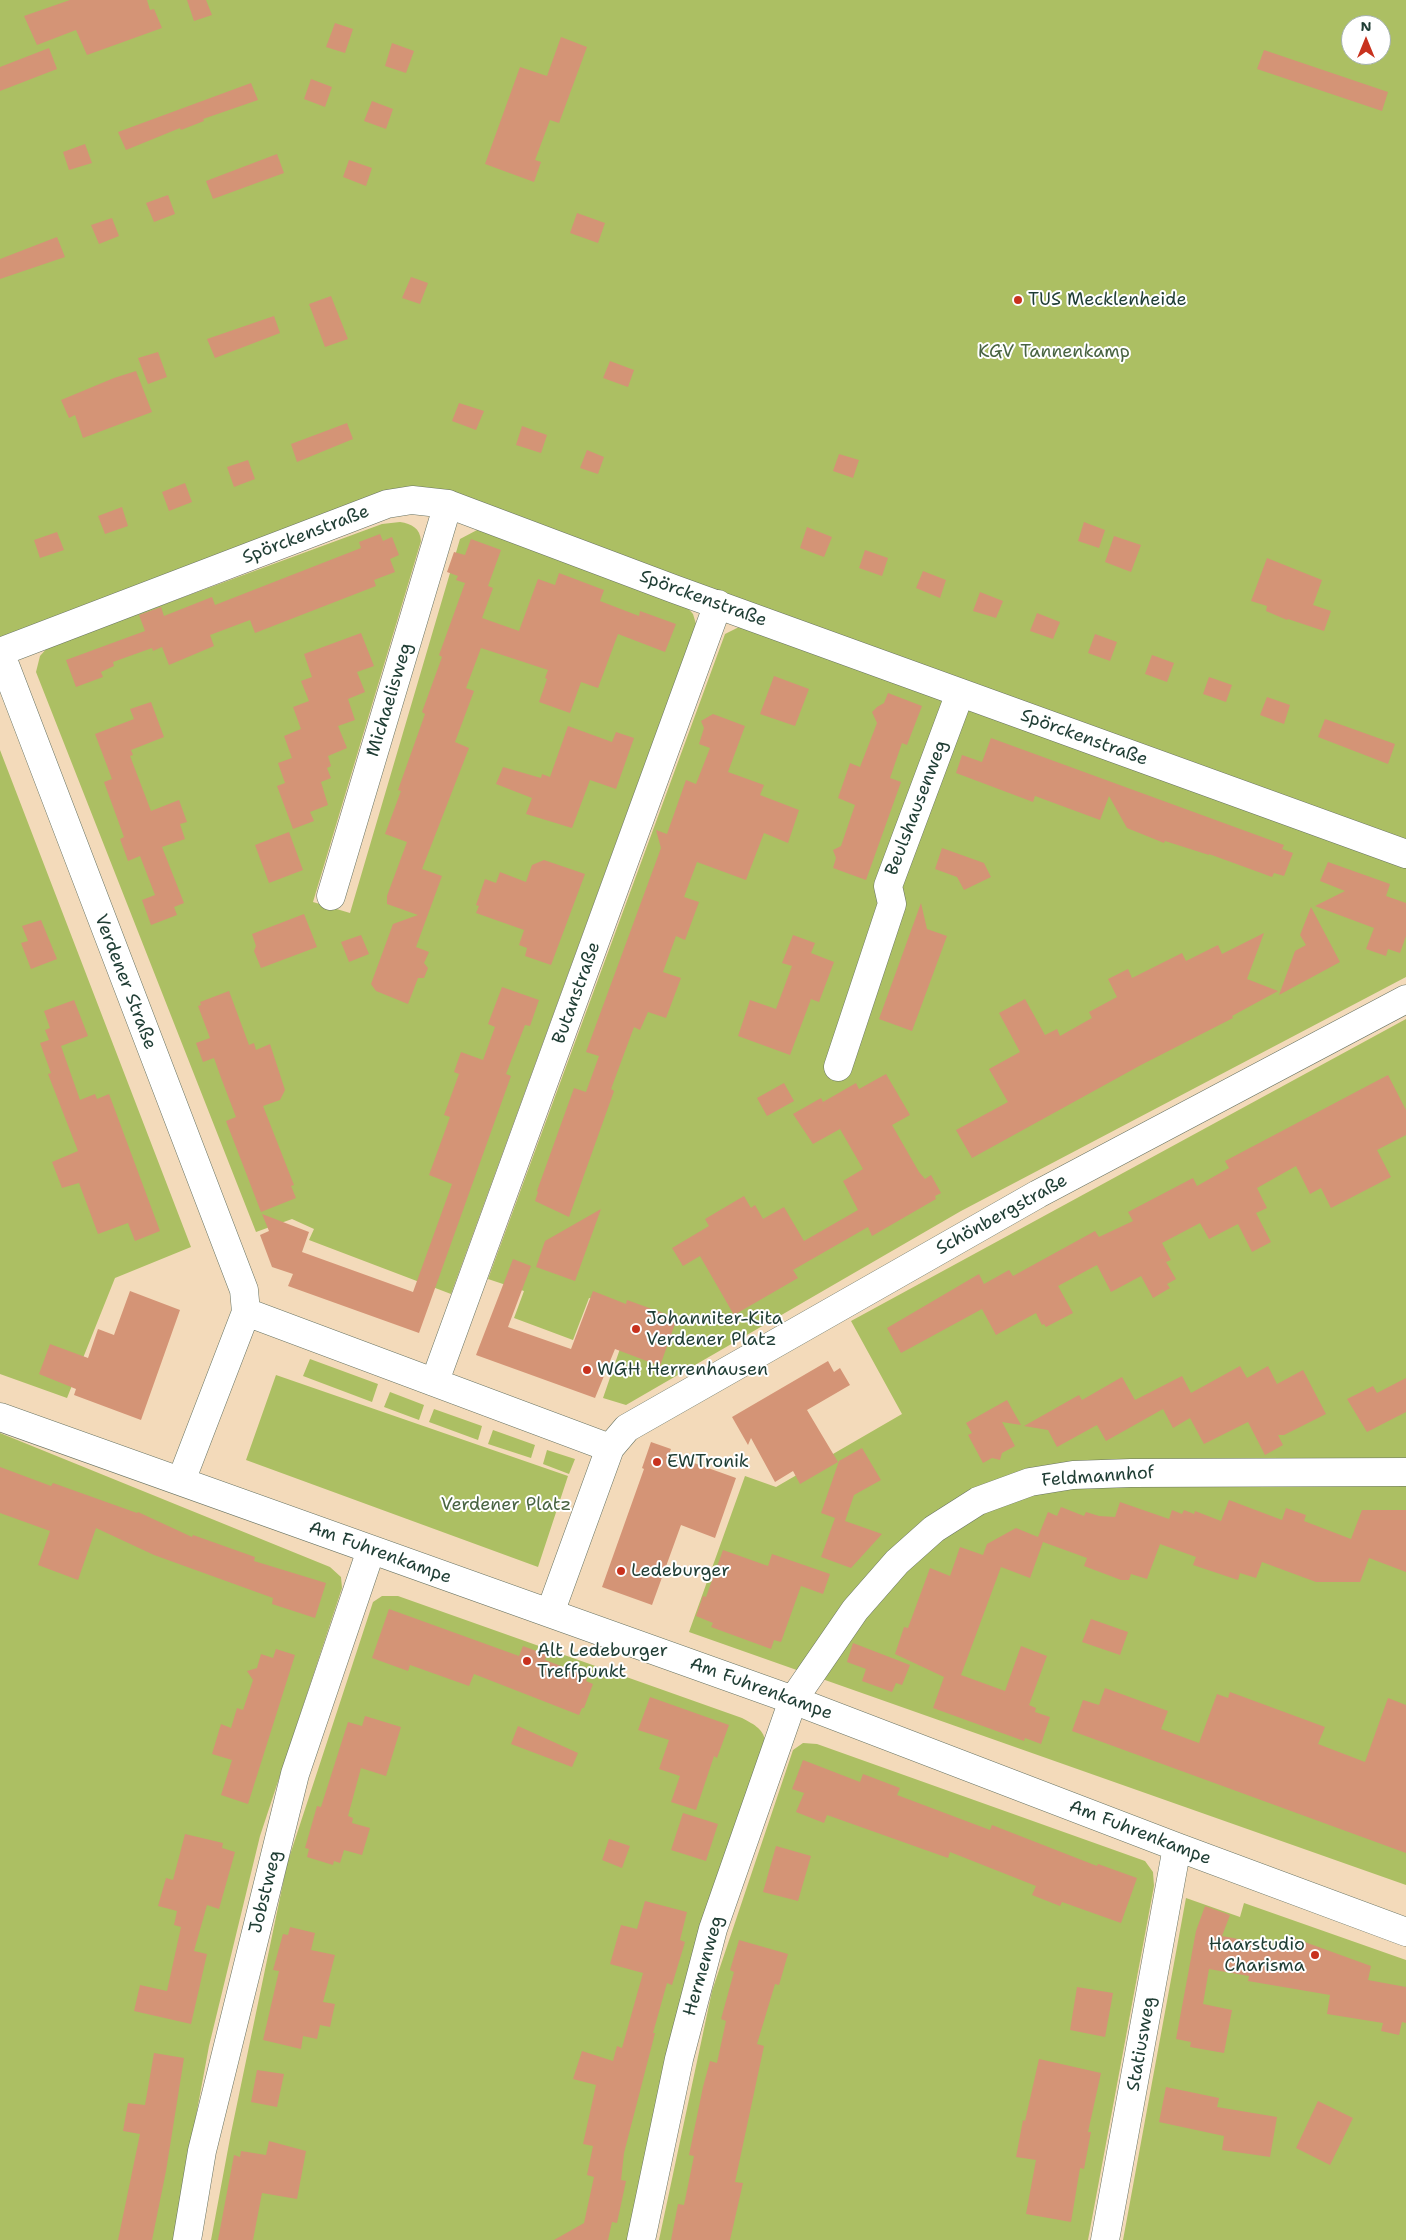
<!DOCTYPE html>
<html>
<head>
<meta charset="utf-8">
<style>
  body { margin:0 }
  #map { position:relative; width:1406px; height:2240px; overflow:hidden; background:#f3daba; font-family:"Shantell Sans",sans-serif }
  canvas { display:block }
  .north { position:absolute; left:1341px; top:15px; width:50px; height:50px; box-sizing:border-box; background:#fff; border:1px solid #a5b1ae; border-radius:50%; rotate:0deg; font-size:14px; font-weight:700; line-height:20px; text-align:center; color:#1f3d34 }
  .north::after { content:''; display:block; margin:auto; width:18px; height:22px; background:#c8321e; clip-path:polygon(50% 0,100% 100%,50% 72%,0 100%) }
</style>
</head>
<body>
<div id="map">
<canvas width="1406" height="2240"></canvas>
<div class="north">N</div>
</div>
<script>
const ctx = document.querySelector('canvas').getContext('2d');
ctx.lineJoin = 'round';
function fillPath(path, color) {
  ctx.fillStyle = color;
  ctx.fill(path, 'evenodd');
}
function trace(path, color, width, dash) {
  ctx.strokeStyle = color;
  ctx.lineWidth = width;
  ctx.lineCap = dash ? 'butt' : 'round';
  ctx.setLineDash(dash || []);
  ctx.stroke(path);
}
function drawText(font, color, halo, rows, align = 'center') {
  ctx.font = font + ' "Shantell Sans",sans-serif';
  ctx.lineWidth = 4;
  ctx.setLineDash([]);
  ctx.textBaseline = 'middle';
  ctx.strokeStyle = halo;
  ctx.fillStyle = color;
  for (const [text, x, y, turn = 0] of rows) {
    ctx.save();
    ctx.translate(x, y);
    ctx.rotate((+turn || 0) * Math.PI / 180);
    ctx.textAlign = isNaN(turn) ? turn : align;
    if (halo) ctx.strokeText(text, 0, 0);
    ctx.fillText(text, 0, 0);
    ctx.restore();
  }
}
fillPath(new Path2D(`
  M0,0H1406V854L412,500L0,652ZM1351,25H1381V55H1351Z
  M400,522C412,524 420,528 421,541L313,902L350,913L460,539L479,529L686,606L693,614L696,624L451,1294L309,1240L314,1229L292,1219L256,1232L36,672L40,656L48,647L382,524Z
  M741,626L1406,867V977L961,1211L626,1405L603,1398L632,1314L589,1298L573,1340L514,1318L524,1291L488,1279L725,634Z
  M0,750L191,1247L115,1278L67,1398L0,1374Z
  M1406,1019V1885L689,1632L745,1476L776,1487L902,1414L851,1321Z
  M310,1359L378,1384L372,1402L303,1376Z
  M276,1375L568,1476L538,1567L246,1460Z
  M390,1392L424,1405L419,1420L384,1407Z
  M434,1409L482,1426L478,1440L429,1422Z
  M493,1430L535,1445L531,1458L488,1444Z
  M0,1433L330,1567L341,1577L342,1588L260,1836L209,2046L173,2240H0Z
  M547,1450L575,1459L569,1474L543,1464Z
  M382,1596H398L742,1718C755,1725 764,1729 766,1744L629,2240H211L231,2133L287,1864L373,1602Z
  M803,1743L817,1744L1145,1861L1153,1872L1154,1886L1088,2240H659L712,1991L793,1750Z
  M1186,1898L1240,1917L1244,1903L1406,1960V2240H1123Z`), '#acbf63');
fillPath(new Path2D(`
  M70,0H147L150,10L154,9L162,28L87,55L76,30L37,45L24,16Z
  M187,0H206L212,15L194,21Z
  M335,23L353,29L345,53L326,47Z
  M561,37L587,47L559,123L550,120L535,160L541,162L534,182L485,164L520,67L547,76Z
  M392,43L414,51L406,73L385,66Z
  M49,48L57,69L0,91V67Z
  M1264,50L1388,92L1382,111L1257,69Z
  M311,79L332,87L325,107L304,99Z
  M251,83L258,100L203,119L204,121L181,130L180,128L126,150L118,132Z
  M372,101L393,109L386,129L364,121Z
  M85,144L92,163L69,170L63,152Z
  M277,154L284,173L213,199L206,181Z
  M349,160L372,168L366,186L343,177Z
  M168,195L175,214L154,222L146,203Z
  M577,213L605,223L598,243L570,233Z
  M112,218L119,236L99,244L91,225Z
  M57,237L65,257L0,279V259Z
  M411,277L428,283L420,304L402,298Z
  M331,296L348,339L325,347L309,304Z
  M274,316L280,333L215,358L207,339Z
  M158,352L167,377L148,384L138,358Z
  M610,361L634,370L628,387L603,378Z
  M136,371L152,412L83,438L75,415L69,418L61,400L114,378Z
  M459,403L484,411L476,430L452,421Z
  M347,423L353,439L297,462L291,444Z
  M522,426L547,435L541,453L516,445Z
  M587,450L604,457L598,474L580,468Z
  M839,454L859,460L853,478L833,471Z
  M248,460L255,479L234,487L227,467Z
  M185,483L192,502L169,511L162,492Z
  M122,507L128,526L105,534L98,516Z
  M1084,522L1105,530L1099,548L1078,541Z
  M807,527L832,537L824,557L800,548Z
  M57,532L64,550L40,558L34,540Z
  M380,534L383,541L392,537L399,555L390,559L395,572L374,580L376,586L255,633L250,620L210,635L214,646L169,665L162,647L153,651L152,648L113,662L114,666L101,672L103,677L76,687L66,660L145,631L139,615L161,607L164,616L212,597L215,605L361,548L359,542Z
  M1114,536L1141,545L1131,572L1105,562Z
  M471,539L501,550L488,586L493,588L482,618L519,631L538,579L555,585L559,573L604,590L600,601L639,616L640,611L676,624L665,652L618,634L598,688L581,682L570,713L539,702L547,679L545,678L548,670L481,648L466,688L474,691L455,742L469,748L422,869L442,876L416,947L429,952L424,963L428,968L424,978H418L408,1004L376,991L371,984L393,924L418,915L387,904V896L407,842L385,834L401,791L398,790L425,714L422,712L442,657L439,655L465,583L456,580L458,576L447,572L454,552L465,555Z
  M865,550L888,558L882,576L859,568Z
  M1267,558L1322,580L1313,605L1331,611L1324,631L1288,619L1287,620L1266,611L1267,606L1251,601Z
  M923,571L946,580L940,598L916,588Z
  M980,592L1003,601L996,618L973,611Z
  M1037,613L1060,622L1053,639L1030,631Z
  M361,633L374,666L357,672L365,692L348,699L355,720L338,726L347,748L328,756L331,766L327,768L331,778L321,782L328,805L310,812L314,821L293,829L277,786L285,783L278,763L292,758L284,736L301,729L293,707L309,701L301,681L312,677L304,654Z
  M1095,634L1117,642L1110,661L1088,653Z
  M1152,655L1174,663L1167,682L1145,674Z
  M774,676L809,689L795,726L760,714Z
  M1209,677L1232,685L1226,702L1203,694Z
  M888,693L922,706L907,745L902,743L890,778L901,782L866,880L833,868L836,858L833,850L841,846L855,805L838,798L850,763L860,767L877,723L872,712L877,707L884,703Z
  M1267,697L1290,705L1284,724L1260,715Z
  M151,702L164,737L131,750L133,755L130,756L151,811L179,800L187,822L180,824L185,839L162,847L184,903L174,907L177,915L151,925L142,900L155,895L140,856L128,861L120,839L124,837L104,782L112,779L95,734L134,719L130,709Z
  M713,714L745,726L728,772L764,785L760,795L799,810L788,843L764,833L746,880L697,862L684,897L699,902L685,940L676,936L663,972L681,978L666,1018L648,1012L640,1030L634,1027L611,1089L614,1091L569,1217L535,1201L538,1192L537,1191L574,1088L586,1092L599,1056L586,1052L661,848L656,830L667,834L686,780L696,784L710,748L699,744L704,728L701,721Z
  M1325,719L1395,744L1388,764L1318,737Z
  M568,726L612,742L616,732L634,738L616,789L590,780L572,828L526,814L532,798L496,784L503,767L541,778L542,774L550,777Z
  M991,738L1284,845L1282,849L1293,853L1284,876L1274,873L1272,877L1209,854V855L1165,841L1164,843L1127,828L1109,796L1100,820L1035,796L1033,802L956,773L962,755L982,762Z
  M289,832L303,870L269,883L255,845Z
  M942,848L984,863L991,877L964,890L957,877L935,869Z
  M544,860L585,874L551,965L525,956L527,948L519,945L524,930L476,913L479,906L476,905L485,879L496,883L500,872L526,882L532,865Z
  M1328,862L1390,884L1386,896L1406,903V936L1400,953L1388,949L1386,956L1366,949L1374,928L1315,906L1345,891L1320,881Z
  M921,903L927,929L947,936L912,1031L879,1019Z
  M1311,907L1340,962L1279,995L1295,951L1306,945L1300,935Z
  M304,914L317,947L261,968L254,951L256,946L252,934Z
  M41,920L57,959L31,969L21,943L28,941L22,926Z
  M1264,933L1247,979L1278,991L1232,1016L1233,1018L1141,1065L972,1158L956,1130L1008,1102L989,1069L1020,1052L999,1013L1025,999L1045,1035L1057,1029L1060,1036L1092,1018L1089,1012L1117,997L1108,979L1128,969L1132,978L1182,953L1186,961L1218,945L1222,954Z
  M361,935L369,954L349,962L341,942Z
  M793,935L815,943L811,953L834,962L819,1002L811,999L790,1055L738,1036L750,1000L776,1009L792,966L782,963Z
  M502,987L539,1000L530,1026L525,1025L506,1074L511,1076L419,1333L288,1286L293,1274L272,1267L260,1235L269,1231L262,1214L309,1232L302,1252L413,1292L452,1184L429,1175L450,1117L444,1115L459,1074L454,1072L461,1052L483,1060L495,1027L488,1024Z
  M229,991L249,1045L254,1043L256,1050L270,1044L285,1090L280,1100L263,1106L294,1185L291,1186L296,1198L261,1212L226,1121L236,1117L220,1075L214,1058L203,1062L196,1043L210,1038L198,1006L201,1005L200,1002Z
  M74,1000L88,1036L61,1046L80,1100L95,1094L97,1099L109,1094L160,1231L135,1241L128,1223L98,1234L79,1183L62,1188L52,1162L78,1151L48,1074L51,1073L40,1043L49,1040L45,1030L50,1028L44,1011Z
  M886,1074L910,1115L892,1125L919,1172L925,1179L931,1175L941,1193L935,1196L936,1199L872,1236L868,1227L793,1270L798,1278L734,1315L700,1256L683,1266L672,1248L709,1226L705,1219L744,1196L751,1208L755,1205L763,1219L784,1207L804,1241L858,1210L843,1181L863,1169L840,1129L813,1144L793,1114L821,1098L823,1102L856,1083L859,1089Z
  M1388,1075L1406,1110V1135L1377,1150L1391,1177L1331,1208L1321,1188L1310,1194L1296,1166L1257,1188L1267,1208L1256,1213L1271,1242L1252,1252L1238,1224L1209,1239L1200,1223L1162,1243L1171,1260L1166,1262L1176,1279L1167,1284L1170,1288L1153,1298L1141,1276L1111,1292L1097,1265L1058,1286L1073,1313L1046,1327L1044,1324L1042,1325L1036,1313L996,1335L982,1309L901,1353L887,1328L979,1274L984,1284L1009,1270L1013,1276L1095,1231L1099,1237L1133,1221L1128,1212L1193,1178L1197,1186L1229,1168L1225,1161Z
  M784,1083L794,1101L767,1116L757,1098Z
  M601,1209L575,1281L536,1267L545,1241Z
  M513,1259L531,1266L508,1327L571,1349L593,1291L626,1304L627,1300L677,1318L660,1366L615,1349L595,1398L476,1355Z
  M130,1291L180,1310L141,1420L74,1395L76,1389L39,1374L50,1344L88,1358L98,1329L114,1335Z
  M828,1361L834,1372L840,1368L850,1385L807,1410L838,1462L800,1484L793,1471L775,1482L751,1438L748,1445L732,1417Z
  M1240,1366L1247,1378L1268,1366L1277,1384L1303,1370L1326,1414L1284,1435H1278L1283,1445L1265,1455L1248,1422L1204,1444L1190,1418L1173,1428L1163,1409L1106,1441L1097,1425L1057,1447L1048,1430L1024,1426L1079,1395L1082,1400L1122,1377L1135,1400L1182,1376L1191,1393Z
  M1406,1378V1412L1367,1432L1347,1399L1373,1386L1377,1393Z
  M1007,1400L1021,1425L1002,1422L1015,1446L1002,1453L1000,1460L992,1458L983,1463L968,1435L972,1433L966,1423Z
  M651,1442L671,1449L669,1454L736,1478L715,1538L681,1525L652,1605L602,1587L644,1469L642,1468Z
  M862,1448L881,1480L854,1495L845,1521L882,1534L851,1568L821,1557L835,1518L821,1513L839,1461Z
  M0,1467L51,1486L53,1483L137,1513L138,1512L192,1537L193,1535L255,1557L254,1561L326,1583L315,1618L272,1604L273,1598L154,1555L96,1528L78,1580L38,1565L50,1531L0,1513Z
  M1229,1500L1282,1520L1286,1508L1306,1515L1304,1521L1351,1539L1362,1510H1406V1572L1369,1558L1360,1582H1316L1262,1562L1256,1578L1240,1573L1238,1580L1193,1565L1196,1557L1160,1544L1147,1579L1131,1574L1129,1580H1121L1084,1566L1087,1558L1043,1542L1030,1578L1001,1567L961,1675L1005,1691L1021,1646L1047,1656L1029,1705L1036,1708L1035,1712L1050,1717L1041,1744L1025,1738L1024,1741L933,1708L944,1677L895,1654L904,1627L908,1628L930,1568L950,1576L960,1547L983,1555L987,1544L1016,1528L1038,1537L1048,1512L1057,1516L1061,1507L1084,1516L1086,1512L1099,1516L1115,1517L1120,1502L1169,1519L1172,1510L1182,1514L1184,1510L1194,1514L1195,1511L1221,1521Z
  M723,1550L768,1566L772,1554L830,1574L823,1594L801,1586L781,1642L774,1640L771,1649L711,1627L713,1623L696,1616L703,1596L706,1597Z
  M389,1609L519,1656L523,1646L547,1655L545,1660L588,1676L586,1681L593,1684L584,1708H582L579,1715L474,1674L469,1686L410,1665L408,1671L372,1658Z
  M1091,1619L1128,1632L1120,1655L1082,1642Z
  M853,1643L910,1665L902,1685L896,1683L892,1692L862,1681L866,1669L847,1662Z
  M276,1649L295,1655L248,1804L221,1795L232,1760L212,1754L221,1724L231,1728L237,1708L243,1710L253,1680L247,1671L257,1668L261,1654L273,1658Z
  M1105,1688L1168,1711L1161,1729L1199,1743L1217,1694L1228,1698L1230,1692L1325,1727L1318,1744L1365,1762L1388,1698L1406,1705V1853L1072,1731L1083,1700L1099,1705Z
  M650,1697L729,1725L717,1758L714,1756L696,1810L671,1802L680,1776L659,1769L669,1740L638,1730Z
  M365,1716L401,1727L386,1776L361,1768L348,1816L353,1818L352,1823L370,1828L362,1855L344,1850L340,1863L334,1861L333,1865L307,1857L309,1849L305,1848L317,1806L321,1807L348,1722L362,1726Z
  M518,1726L578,1753L572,1767L511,1744Z
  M803,1760L860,1782L863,1774L900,1788L897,1795L990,1830L992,1825L1097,1866L1098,1864L1137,1878L1121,1923L1062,1902L1060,1906L1032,1895L1036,1886L950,1852L948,1858L827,1815L824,1823L796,1812L804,1793L792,1789Z
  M683,1813L718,1824L706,1861L671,1850Z
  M185,1834L223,1843L222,1848L235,1852L219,1909L207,1905L194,1951L207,1954L191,2024L134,2011L140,1985L167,1991L181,1927L174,1925L177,1911L158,1906L166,1878L173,1880Z
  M609,1839L630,1846L622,1868L602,1860Z
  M776,1846L811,1856L798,1901L763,1892Z
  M645,1901L687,1912L680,1940L685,1942L672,1985L667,1983L653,2033H655L624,2153L621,2180L626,2181L617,2223L612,2222L608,2240H554L584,2223L594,2177L587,2175L593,2146L583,2144L596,2085L573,2079L582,2051L613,2061L617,2046L622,2048L643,1973L610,1964L621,1925L637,1929Z
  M1205,1906L1230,1915L1222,1936L1286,1948L1288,1936L1371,1966L1368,1980L1406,1987V2023L1402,2022L1399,2035L1381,2031L1383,2023L1327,2014L1330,1995L1248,1981L1249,1976L1209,1969L1203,2004L1232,2010L1224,2053L1190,2047L1191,2042L1176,2039L1196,1931Z
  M290,1927L315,1933L311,1950L335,1955L323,2002L335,2004L330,2027L320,2025L317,2039L303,2036L301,2049L263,2040L279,1971L273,1970L283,1934L288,1935Z
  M739,1940L788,1954L779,1985L775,1984L757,2044L764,2046L735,2182L743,2183L730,2240H671L678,2204L684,2205L694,2156L689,2155L703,2087L710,2061L717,2063L726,2021L721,2019L734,1972L730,1970Z
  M1077,1987L1113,1993L1105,2037L1070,2030Z
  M154,2053L184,2058L166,2171L152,2240H118L140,2134L123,2131L128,2103L145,2105Z
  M1039,2059L1101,2073L1088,2132H1091L1084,2169L1080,2168L1071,2222L1026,2214L1036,2160L1016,2157L1023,2120L1025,2121Z
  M257,2070L284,2074L277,2107L251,2102Z
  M1166,2087L1219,2098L1217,2107L1277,2117L1270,2157L1222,2150L1224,2136L1159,2122Z
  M1318,2101L1353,2118L1330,2165L1296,2148Z
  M269,2141L306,2151L297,2199L262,2193L253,2240H218L234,2155L240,2157L241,2151L266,2155Z`), '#d49476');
const minor = new Path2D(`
  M0,652L387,504L412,500L448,504L674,589L1406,854
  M0,652L244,1290L246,1312L181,1481
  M331,896L448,504
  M838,1067L892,904L888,886L960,693
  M246,1312L610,1448
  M435,1381L718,604
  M0,1417L793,1700L1177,1847L1406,1932
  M550,1613L610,1448L627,1428L1038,1194L1406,999
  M187,2240L202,2151L295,1774L371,1550
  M641,2240L679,2059L713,1929L793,1700L855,1610L897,1562L934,1529L978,1501L1030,1482L1073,1475L1131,1473L1406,1472
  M1105,2240L1177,1847`);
trace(minor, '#697463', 29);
trace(minor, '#fff', 28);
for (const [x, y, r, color] of [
  [1018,300,5,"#c8321e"],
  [636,1329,5,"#c8321e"],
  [587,1370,5,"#c8321e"],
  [657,1462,5,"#c8321e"],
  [621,1571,5,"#c8321e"],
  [527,1661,5,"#c8321e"],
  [1315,1955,5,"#c8321e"]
]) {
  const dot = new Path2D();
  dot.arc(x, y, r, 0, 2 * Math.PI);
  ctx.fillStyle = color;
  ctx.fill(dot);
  trace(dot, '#fff', 2);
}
drawText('18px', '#1f3d34', '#fff', [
  ["TUS Mecklenheide",1028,300],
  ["Johanniter-Kita",646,1319],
  ["Verdener Platz",646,1340],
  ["WGH Herrenhausen",597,1370],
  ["EWTronik",667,1462],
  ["Ledeburger",631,1571],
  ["Alt Ledeburger",537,1651],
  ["Treffpunkt",537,1672],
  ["Haarstudio",1305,1945,"right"],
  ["Charisma",1305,1966,"right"]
], 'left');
drawText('18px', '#496442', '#fff', [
  ["KGV Tannenkamp",1054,352],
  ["Verdener Platz",506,1505]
]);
drawText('18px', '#1f3d34', '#fff', [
  ["Spörckenstraße",306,535,-21],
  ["Spörckenstraße",703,599,20],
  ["Michaelisweg",390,700,-73],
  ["Spörckenstraße",1084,738,20],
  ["Beulshausenweg",917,808,-69],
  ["Verdener Straße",125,982,69],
  ["Butanstraße",577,993,-70],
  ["Schönbergstraße",1002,1215,-29],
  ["Feldmannhof",1098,1477,-4],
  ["Am Fuhrenkampe",380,1553,20],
  ["Am Fuhrenkampe",761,1689,20],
  ["Am Fuhrenkampe",1140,1833,21],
  ["Jobstweg",266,1892,-76],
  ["Hermenweg",704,1966,-74],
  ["Statiusweg",1142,2044,-80]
]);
</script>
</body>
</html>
